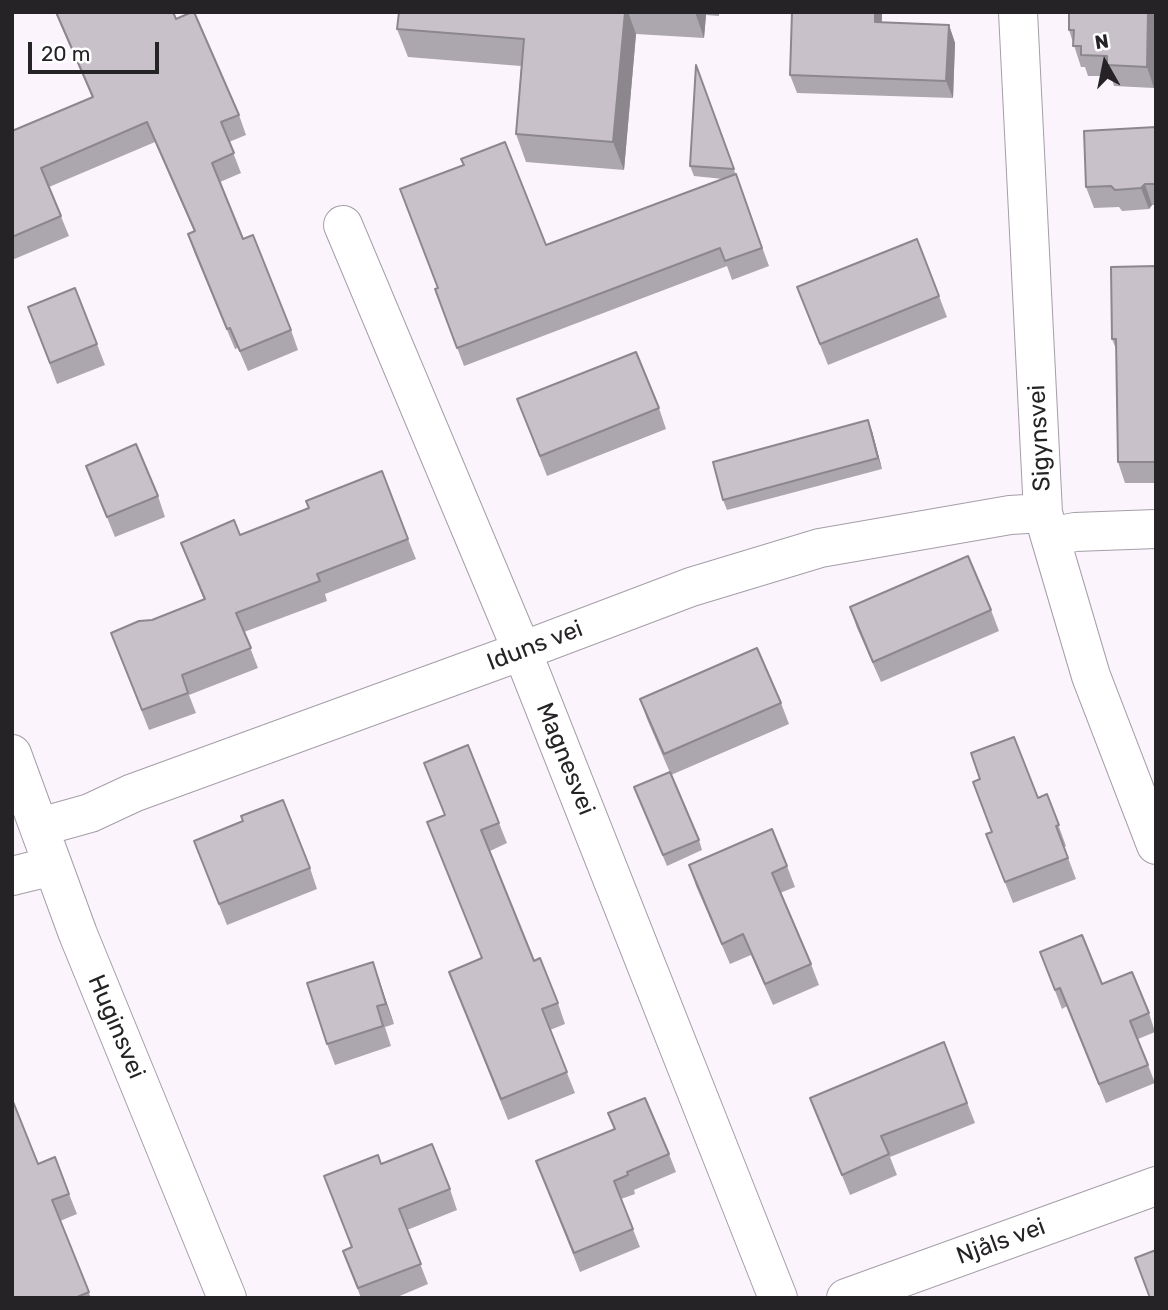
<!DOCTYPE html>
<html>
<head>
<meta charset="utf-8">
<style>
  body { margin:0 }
  #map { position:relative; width:1168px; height:1310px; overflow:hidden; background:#fbf4fd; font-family:Rubik,sans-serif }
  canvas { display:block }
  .frame { position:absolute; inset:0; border:14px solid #262326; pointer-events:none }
  .north { position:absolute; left:1070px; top:28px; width:70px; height:70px; -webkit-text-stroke:5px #fff; paint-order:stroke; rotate:351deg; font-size:19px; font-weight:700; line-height:28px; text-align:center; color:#262326 }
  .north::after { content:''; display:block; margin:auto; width:24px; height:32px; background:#262326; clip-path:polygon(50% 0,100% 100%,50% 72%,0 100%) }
  .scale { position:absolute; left:28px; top:42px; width:131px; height:32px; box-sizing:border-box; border:4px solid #262326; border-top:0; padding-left:9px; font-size:21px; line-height:24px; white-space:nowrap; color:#262326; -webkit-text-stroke:5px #fff; paint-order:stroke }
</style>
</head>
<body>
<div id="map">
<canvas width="1168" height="1310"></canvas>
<div class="frame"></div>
<div class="north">N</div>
<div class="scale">20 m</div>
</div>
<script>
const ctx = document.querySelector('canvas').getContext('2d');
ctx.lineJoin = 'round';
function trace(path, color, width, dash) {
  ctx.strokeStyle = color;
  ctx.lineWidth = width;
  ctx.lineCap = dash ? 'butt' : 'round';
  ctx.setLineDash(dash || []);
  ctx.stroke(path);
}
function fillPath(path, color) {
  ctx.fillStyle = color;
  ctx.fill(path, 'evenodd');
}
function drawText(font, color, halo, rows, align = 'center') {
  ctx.font = font + ' Rubik,sans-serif';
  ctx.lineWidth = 7;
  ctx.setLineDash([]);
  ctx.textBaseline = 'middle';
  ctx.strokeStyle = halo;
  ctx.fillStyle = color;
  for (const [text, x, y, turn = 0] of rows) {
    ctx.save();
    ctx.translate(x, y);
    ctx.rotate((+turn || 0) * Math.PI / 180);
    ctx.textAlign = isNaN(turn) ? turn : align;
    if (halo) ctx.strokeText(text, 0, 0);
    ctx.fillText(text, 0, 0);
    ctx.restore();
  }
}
const minor = new Path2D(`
  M1018,12L1043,513L1091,676L1156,845
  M343,225L522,651L778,1298
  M1050,537L1075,532L1156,529
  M12,754L78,934L227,1298
  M40,827L90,813L133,793L522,651L691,587L820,548L1010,515L1043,513
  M12,876L53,866
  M846,1298L1156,1186`);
trace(minor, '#a49ea7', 40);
trace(minor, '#fff', 38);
fillPath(new Path2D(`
  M55,12H173L176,19L239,115L246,135L229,142L241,173L220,182L243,239L291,330L298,350L248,371L238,348L235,349L195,254L188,234L194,231L155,142L49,187L69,236L12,260V131L92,97Z
  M399,12H719V16L706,15L704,38L636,34L624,170L526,162L516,134L521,66L408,57L397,29Z
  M792,12H882V23L949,25L955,43L953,98L797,93L790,75Z
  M1155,18L1154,88L1114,86L1111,76H1088L1085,67H1081L1069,30Z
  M696,65L769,266L732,280L727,266L464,366L435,289L546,245L723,179L694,176L690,166Z
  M1156,127V205H1152L1149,209L1122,211L1119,207L1094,208L1086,187Z
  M1156,266V483H1125L1118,462L1116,349L1112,339Z
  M797,287L939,296L947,317L828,365Z
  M28,307L97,344L105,365L57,384Z
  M517,399L659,408L666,429L547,476Z
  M872,431L882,469L727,510L723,500Z
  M86,466L158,496L165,517L115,537Z
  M408,539L416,559L325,594L327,601L244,632L258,668L189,695L196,713L149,730L111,633L152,620L204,600L181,543Z
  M850,607L991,610L999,631L881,682L857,628Z
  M640,699L781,703L789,724L671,775L647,719Z
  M424,763L499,823L507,843L490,851L534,961L558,1003L565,1024L550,1030L575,1093L508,1120L449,972L482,958L427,822L445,815Z
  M634,787L699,840L702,850L667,866Z
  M1047,794L1066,846L1064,847L1076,879L1013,903L986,834L992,832L1038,798Z
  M243,821L310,868L317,889L227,925L194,841Z
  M689,865L787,866L795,887L780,893L811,964L819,985L773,1005L751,955L730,964L696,886Z
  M1040,952L1102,984L1149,1013L1155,1032L1138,1039L1155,1083L1106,1103L1067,1006L1062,1009Z
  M373,962L394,1024L385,1027L391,1046L335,1065L327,1044Z
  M944,1042L975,1123L890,1157L897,1175L850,1195L810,1098Z
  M608,1113L669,1154L676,1172L634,1190L635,1194L621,1199L640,1247L580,1272L536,1161L614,1129Z
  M38,1164L69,1194L77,1214L60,1221L91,1298H12Z
  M381,1164L450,1189L457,1210L407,1230L428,1284L395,1298H361L343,1251L352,1247L324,1176Z`), '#aca6ae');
fillPath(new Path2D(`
  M625,12H628L636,34L624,170L613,142Z
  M695,12H705L706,15L704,38Z
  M875,12H882L881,40L875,22Z
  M1148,12H1153L1155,18L1154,88L1147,67Z
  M949,25L955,43L953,98L946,81Z
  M1145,184L1152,205L1149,209L1141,188Z
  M868,420L872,431L882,469L878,458Z
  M373,962L380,983L394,1024L386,1004Z`), '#8c878d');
const building = new Path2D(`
  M56,12H173L176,19L192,12H194L239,115L221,122L234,153L212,163L243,239L253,235L291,330L240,351L230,328L227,329L188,234L195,231L147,122L41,168L61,216L12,237V131L93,97Z
  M399,12H625L613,142L516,134L524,39L397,29Z
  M792,12H875V22L949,25L946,81L790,75Z
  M1069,12H1148L1147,67L1107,65V56L1081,55V46H1073L1074,30H1069Z
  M696,65L734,169L690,166Z
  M1156,127V184H1145L1141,188L1115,190L1111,186L1086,187L1084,131Z
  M505,142L546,245L736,174L762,248L725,261L720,248L457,348L435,289L438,288L400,189L464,165L461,159Z
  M917,239L939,296L820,344L797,287Z
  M1156,266V462H1118L1116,339H1112L1111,267Z
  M75,288L97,344L50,363L28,307Z
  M636,352L659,408L540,456L517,399Z
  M868,420L878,458L723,500L713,462Z
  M136,444L158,496L107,517L86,466Z
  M382,471L408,539L317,574L320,581L236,613L251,648L182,675L188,693L142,710L111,633L139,621L152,620L205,599L181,543L234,520L240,535L309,508L306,501Z
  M968,556L991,610L873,662L850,607Z
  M757,648L781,703L664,754L640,699Z
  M1014,737L1038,798L1047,794L1059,825L1056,826L1068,858L1005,882L986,834L992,832L973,782L980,779L971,753Z
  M468,745L499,823L481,830L534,961L540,958L558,1003L542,1009L567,1072L501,1099L449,972L482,958L427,822L445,815L424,763Z
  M670,772L699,840L663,855L634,787Z
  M283,800L310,868L219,904L194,841L243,821L241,816Z
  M772,829L787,866L772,873L811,964L765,984L743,934L722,944L689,865Z
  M1082,935L1102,984L1132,972L1149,1013L1130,1021L1148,1065L1099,1084L1060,988L1055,990L1040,952Z
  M373,962L386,1004L377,1006L383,1026L327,1044L307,983Z
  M944,1042L967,1103L881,1136L889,1154L842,1175L810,1098Z
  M645,1098L669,1154L627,1172L628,1175L614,1181L633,1229L574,1253L536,1161L615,1129L608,1113Z
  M12,1099L38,1164L55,1157L69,1194L52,1200L89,1292L75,1298H12Z
  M432,1144L450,1189L399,1209L421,1264L358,1288L343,1251L352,1247L324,1176L378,1155L381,1164Z
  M1156,1250V1298H1150L1135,1258Z`);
fillPath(building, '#c8c1ca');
trace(building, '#8c878d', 2);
drawText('24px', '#262326', '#fff', [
  ["Sigynsvei",1040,438,-93],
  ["Iduns vei",535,646,-21],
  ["Magnesvei",565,759,68],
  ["Huginsvei",116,1027,67],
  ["Njåls vei",1001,1242,-20]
]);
</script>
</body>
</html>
